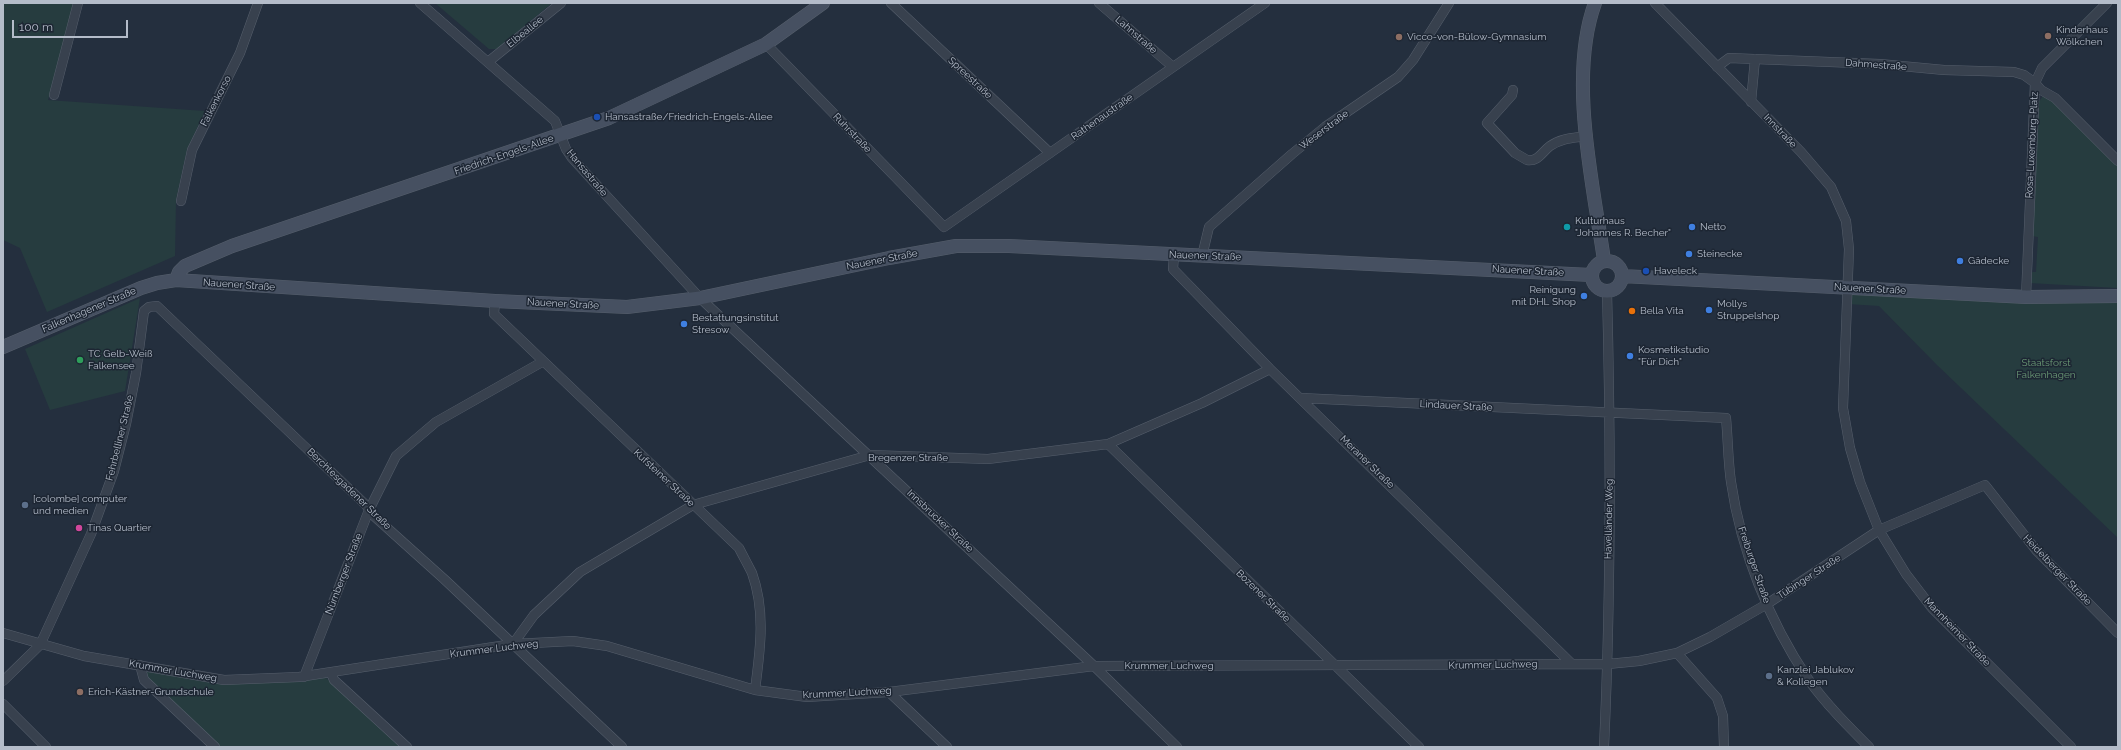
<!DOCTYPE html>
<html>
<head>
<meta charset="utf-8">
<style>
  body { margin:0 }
  #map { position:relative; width:2121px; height:750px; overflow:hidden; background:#242f3e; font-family:Raleway,sans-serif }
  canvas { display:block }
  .frame { position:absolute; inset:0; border:4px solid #b4bcc9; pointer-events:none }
  .scale { position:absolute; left:12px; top:20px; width:116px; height:18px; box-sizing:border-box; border:2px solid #b4bcc9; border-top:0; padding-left:5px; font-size:12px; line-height:14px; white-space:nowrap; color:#b4bcc9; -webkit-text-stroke:3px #1d2633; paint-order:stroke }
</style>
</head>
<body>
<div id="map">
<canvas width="2121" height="750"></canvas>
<div class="frame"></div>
<div class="scale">100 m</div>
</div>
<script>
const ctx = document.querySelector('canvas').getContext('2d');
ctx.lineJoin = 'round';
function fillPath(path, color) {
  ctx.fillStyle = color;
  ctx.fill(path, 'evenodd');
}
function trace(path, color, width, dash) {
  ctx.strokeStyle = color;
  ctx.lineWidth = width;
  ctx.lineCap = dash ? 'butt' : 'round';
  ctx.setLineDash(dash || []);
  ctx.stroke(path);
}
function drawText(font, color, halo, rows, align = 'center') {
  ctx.font = font + ' Raleway,sans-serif';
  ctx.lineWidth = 3;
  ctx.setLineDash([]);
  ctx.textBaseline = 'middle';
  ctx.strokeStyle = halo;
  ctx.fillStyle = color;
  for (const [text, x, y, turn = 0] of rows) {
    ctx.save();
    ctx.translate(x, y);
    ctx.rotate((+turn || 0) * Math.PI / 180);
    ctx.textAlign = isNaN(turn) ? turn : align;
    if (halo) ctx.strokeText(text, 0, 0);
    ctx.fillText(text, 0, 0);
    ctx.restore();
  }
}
fillPath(new Path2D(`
  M3,3H74L48,100L205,111L187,150L176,200L175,256L47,312L20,248L3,240Z
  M435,3H552L497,49H489Z
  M2043,96H2050L2118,165V288L2029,283L2030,272H2036L2038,237L2032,236L2038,103Z
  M1849,287L2118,296V538L1937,365L1879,306L1848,304Z
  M140,298L125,391L50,410L25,349Z
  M142,667L224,683L326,678L402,747H218L145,679Z`), '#263c3f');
const street = new Path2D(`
  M420,3L555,121L566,149L572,158L700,298L1094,666L1177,747
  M891,3L1050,153
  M1099,3L1173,67
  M1655,3L1801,152L1831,187L1846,221L1849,249L1843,408L1850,448L1860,482L1879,530L1906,574L1932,608L2071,747
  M766,44L944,227L1265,3
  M488,62L561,3
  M1717,67L1729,58L1880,64L1944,70L2014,72L2024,75L2035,83L2042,68L2107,3
  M1513,90L1512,95L1487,123L1515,153L1527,160C1538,162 1542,152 1550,146C1561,138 1574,138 1587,136
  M54,95L78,3
  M1751,102L1755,59
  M181,201L192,150L240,53L258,3
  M1174,255L1173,269L1270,369L1572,664
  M1202,256L1209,227L1292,154L1325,127L1398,77L1413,60L1449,3
  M2026,297L2035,83L2041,90L2055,98L2118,161
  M495,301L494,314L739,548C743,556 748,565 752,573C766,612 760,651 755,690
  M1301,398L1726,418C1728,439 1728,461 1731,482C1741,551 1769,621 1808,679C1826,704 1847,725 1869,747
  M1108,444L1419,747
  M3,633L84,656L224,680L299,677L513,644L573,641L607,646L755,690L807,697L889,692L1094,666L1608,664L1639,661L1677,653L1710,637L1767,604L1879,530L1985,485L2036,550L2118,633
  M513,644L534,615L580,572L693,505L870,455L988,459L1108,444L1202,403L1270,369
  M1677,653L1717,698L1723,716L1724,747
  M140,665L144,680L215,747
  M331,673L334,680L407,747
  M304,677L369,510L396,456L436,422L542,362
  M3,681L40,645L91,534L114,471L126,424L136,373L144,311L149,307L157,306L366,505L375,517L444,579L622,747
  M889,692L947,747
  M3,704L46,747
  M1604,747C1611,595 1611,443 1607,291`);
const secondary = new Path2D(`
  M1595,3C1568,77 1593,184 1604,260
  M1592 276a15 15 0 1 1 30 0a15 15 0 1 1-30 0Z
  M1622,276L2026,297L2118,296
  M176,280L179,272L185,266L232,246L609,118L766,44L823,3
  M3,347L141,288L157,283L176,280L495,301L627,307L700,298L889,258L956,246H1009L1591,275`);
trace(street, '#565f6c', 10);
trace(secondary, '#565f6c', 14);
trace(street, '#38414e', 9);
trace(secondary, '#465061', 13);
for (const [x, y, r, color] of [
  [2048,36,4,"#8d6e63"],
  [1399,37,4,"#8d6e63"],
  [597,117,4,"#1a4fb4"],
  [1567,227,4,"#0f9aa8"],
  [1692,227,4,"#3f7fe0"],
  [1689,254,4,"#3f7fe0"],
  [1960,261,4,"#3f7fe0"],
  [1646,271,4,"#1a4fb4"],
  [1584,296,4,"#3f7fe0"],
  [1709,310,4,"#3f7fe0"],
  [1632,311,4,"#e8710a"],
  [684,324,4,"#3f7fe0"],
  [1630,356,4,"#3f7fe0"],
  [80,360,4,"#2e9e5b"],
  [25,505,4,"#5c6f8a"],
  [79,528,4,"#d1479c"],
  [1769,676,4,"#5c6f8a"],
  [80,692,4,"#8d6e63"]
]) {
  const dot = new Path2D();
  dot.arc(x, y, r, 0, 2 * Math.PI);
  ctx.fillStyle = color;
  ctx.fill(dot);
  trace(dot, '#1d2633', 1.5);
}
drawText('10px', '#b4bcc9', '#1d2633', [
  ["Kinderhaus",2056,30],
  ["Wölkchen",2056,42],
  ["Vicco-von-Bülow-Gymnasium",1407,37],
  ["Hansastraße/Friedrich-Engels-Allee",605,117],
  ["Kulturhaus",1575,221],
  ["\"Johannes R. Becher\"",1575,233],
  ["Netto",1700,227],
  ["Steinecke",1697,254],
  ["Gädecke",1968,261],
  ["Haveleck",1654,271],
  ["Reinigung",1576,290,"right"],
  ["mit DHL Shop",1576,302,"right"],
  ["Mollys",1717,304],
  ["Struppelshop",1717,316],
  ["Bella Vita",1640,311],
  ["Bestattungsinstitut",692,318],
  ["Stresow",692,330],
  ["Kosmetikstudio",1638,350],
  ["\"Für Dich\"",1638,362],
  ["TC Gelb-Weiß",88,354],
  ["Falkensee",88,366],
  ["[colombe] computer",33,499],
  ["und medien",33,511],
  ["Tinas Quartier",87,528],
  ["Kanzlei Jablukov",1777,670],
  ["& Kollegen",1777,682],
  ["Erich-Kästner-Grundschule",88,692]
], 'left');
drawText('10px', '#b4bcc9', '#1d2633', [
  ["Elbeallee",525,32,-39],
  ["Lahnstraße",1136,35,41],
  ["Dahmestraße",1876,65,4],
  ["Spreestraße",970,78,43],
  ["Falkenkorso",216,101,-63],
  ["Rathenaustraße",1102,117,-35],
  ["Weserstraße",1324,130,-37],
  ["Innstraße",1780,131,46],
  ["Ruhrstraße",852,133,46],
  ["Rosa-Luxemburg-Platz",2032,145,-87],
  ["Friedrich-Engels-Allee",504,155,-19],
  ["Hansastraße",587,173,50],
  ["Nauener Straße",1205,256,2],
  ["Nauener Straße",882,260,-11],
  ["Nauener Straße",1528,271,3],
  ["Nauener Straße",239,285,4],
  ["Nauener Straße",1870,289,3],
  ["Nauener Straße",563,304,3],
  ["Falkenhagener Straße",89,310,-23],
  ["Lindauer Straße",1456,406,3],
  ["Fehrbelliner Straße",120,438,-76],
  ["Bregenzer Straße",908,458],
  ["Meraner Straße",1367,462,44],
  ["Kufsteiner Straße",664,478,43],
  ["Berchtesgadener Straße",349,489,44],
  ["Havelländer Weg",1609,519,-89],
  ["Innsbrucker Straße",940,521,43],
  ["Freiburger Straße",1754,565,71],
  ["Heidelberger Straße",2057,570,46],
  ["Nürnberger Straße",344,574,-69],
  ["Tübinger Straße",1809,577,-33],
  ["Bozener Straße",1263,596,44],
  ["Mannheimer Straße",1957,632,46],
  ["Krummer Luchweg",494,649,-7],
  ["Krummer Luchweg",1493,665,-1],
  ["Krummer Luchweg",1169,666],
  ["Krummer Luchweg",173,671,10],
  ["Krummer Luchweg",847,693,-3]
]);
drawText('10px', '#6b9a76', '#1d2633', [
  ["Staatsforst",2046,363],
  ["Falkenhagen",2046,375]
]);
</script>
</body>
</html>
